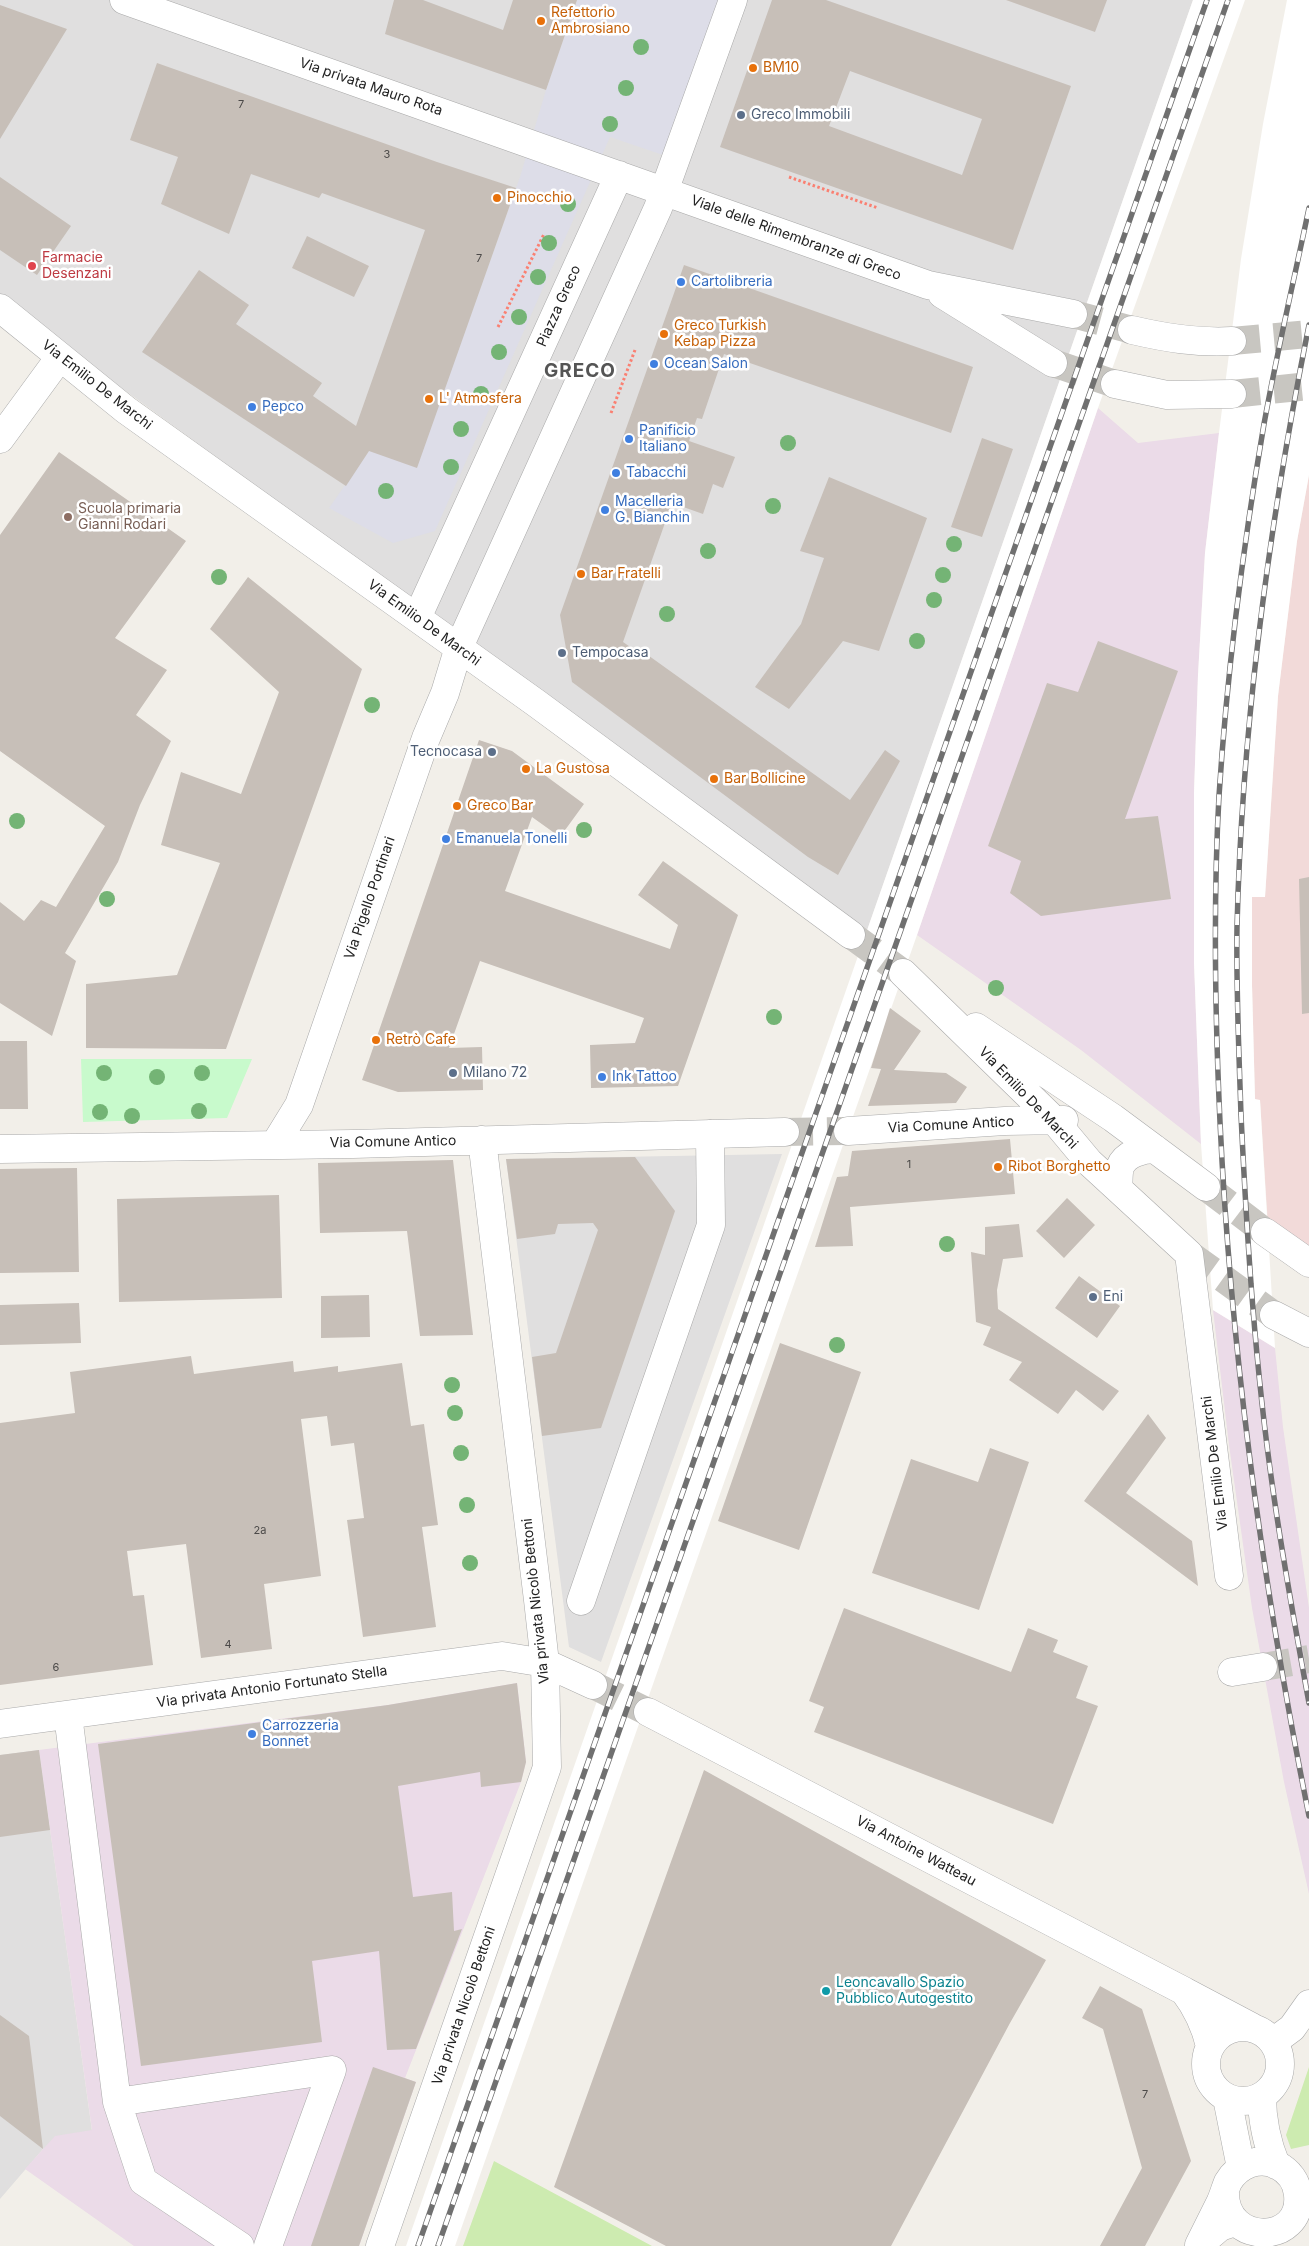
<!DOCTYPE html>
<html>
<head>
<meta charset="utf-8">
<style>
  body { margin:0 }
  canvas { display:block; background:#f2efe9 }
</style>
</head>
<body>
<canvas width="1309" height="2246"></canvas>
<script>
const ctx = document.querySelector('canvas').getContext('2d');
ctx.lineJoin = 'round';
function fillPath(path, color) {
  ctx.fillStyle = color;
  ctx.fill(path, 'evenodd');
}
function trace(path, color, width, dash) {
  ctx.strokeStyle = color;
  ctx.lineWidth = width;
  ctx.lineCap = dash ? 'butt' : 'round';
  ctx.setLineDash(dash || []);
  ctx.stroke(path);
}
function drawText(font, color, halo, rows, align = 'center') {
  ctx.font = font + ' Inter,sans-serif';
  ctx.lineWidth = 5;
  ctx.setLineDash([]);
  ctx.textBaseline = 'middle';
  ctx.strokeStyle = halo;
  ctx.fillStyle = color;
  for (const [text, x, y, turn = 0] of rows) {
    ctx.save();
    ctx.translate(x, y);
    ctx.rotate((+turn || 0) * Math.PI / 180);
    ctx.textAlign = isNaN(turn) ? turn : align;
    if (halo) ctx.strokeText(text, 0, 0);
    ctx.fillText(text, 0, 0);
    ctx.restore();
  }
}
fillPath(new Path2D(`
  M0,0H1193L864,939L458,633L68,349L0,305Z
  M782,1154L601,1662L569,1647L506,1159Z
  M39,1750L92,2131L43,2149L0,2199V1755Z`), '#e0dfdf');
fillPath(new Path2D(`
  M1309,475V1256L1268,1225L1260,1100H1255L1252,985V897H1265L1278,696L1297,541Z`), '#f2dad9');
fillPath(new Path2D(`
  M1098,408L1138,443L1219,433L1205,553L1198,675L1194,793V963L1201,1144L1081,1050L917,935Z
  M1213,1310L1275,1348L1283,1427L1309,1608V1894L1284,1782L1252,1608L1229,1445Z
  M517,1683L526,1762L521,1782L405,2078L416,2082L359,2246H134L25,2169L55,2136L92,2130L39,1750L388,1705Z`), '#ebdbe8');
fillPath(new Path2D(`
  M1309,2067V2145L1291,2149L1286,2135Z
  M494,2161L652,2246H463Z`), '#cdebb0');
fillPath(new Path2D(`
  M81,1059H252L227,1118L83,1122Z`), '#c8facc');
fillPath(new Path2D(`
  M577,0H722L663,155L610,137L435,531L393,543L329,508L369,451L464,334L520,177L546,90Z`), '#dddde8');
fillPath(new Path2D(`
  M1193,0H1245L1098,408L917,935L455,2246H406Z
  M1287,0H1309V475L1297,541L1278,696L1265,897H1252V985L1255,1099L1260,1100L1275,1348L1213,1310L1201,1144L1194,963V793L1198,675L1205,553L1219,433L1241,259L1263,124Z`), '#fff');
fillPath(new Path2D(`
  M394,0H423L503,30L513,0H577L546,90L385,34Z
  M772,0H826L1071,86L1013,250L720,147ZM850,71L982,119L962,175L829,126Z
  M1006,0H1107L1095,32Z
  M0,5L67,29L0,139Z
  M157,63L437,162L516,188L417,468L369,451L346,486L142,352L199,270L249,305L236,324L322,383L313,396L356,426L425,230L322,193L319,198L251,174L229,234L161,204L178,157L130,140Z
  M0,177L71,226L37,275L0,250Z
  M307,236L369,266L354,297L292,268Z
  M684,265L973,367L951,433L724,354L702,419L697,418L689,441L735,457L723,488L713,484L703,514L672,503L623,642L636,651L638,648L850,800L885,750L900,761L838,875L808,857L572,682L560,615Z
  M982,438L1013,449L982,537L951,527Z
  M59,452L186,541L115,638L167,670L136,715L171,741L140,805L118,862L65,953L76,961L52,1036L0,1003V902L24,921L41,900L56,907L105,826L0,751V535Z
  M829,477L927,518L879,651L843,641L789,709L755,687L801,624L824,558L800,551Z
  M248,577L362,669L226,1049L86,1048V984L177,975L220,863L161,845L181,772L241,794L279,692L210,629Z
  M1098,641L1178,671L1125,819L1158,816L1171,899L1041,916L1010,893L1021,861L988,846L1047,683L1078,692Z
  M479,740L512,751L584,804L560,837L532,817L505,891L670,949L678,925L638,895L663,861L738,915L678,1086L591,1088L590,1045L635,1043L644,1018L480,961L449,1048L482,1047L483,1090L398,1092L362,1080Z
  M1309,877V1013L1302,1014L1299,879Z
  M890,1008L921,1031L894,1070L946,1073L967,1087L956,1103L868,1106L881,1069L871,1068Z
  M0,1041H27L28,1109H0Z
  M1010,1139L1015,1194L850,1207L853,1246L815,1247L837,1177L848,1176L852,1151Z
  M635,1157L675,1211L601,1428L542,1436L532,1357L556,1353L598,1230L593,1223L558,1224L555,1234L517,1239L506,1159Z
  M453,1160L473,1335L420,1336L407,1231L320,1233L318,1163Z
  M77,1168L79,1272L0,1273V1169Z
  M279,1195L282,1298L119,1302L117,1199Z
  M1067,1198L1095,1225L1064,1258L1036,1231Z
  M1019,1224L1023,1257L1003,1259L997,1290L998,1309L1119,1391L1103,1411L1076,1390L1058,1414L1009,1380L1022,1362L983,1345L991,1327L976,1322L971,1252L985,1255V1227Z
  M1079,1276L1120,1306L1097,1338L1055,1308Z
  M369,1295L370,1337L321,1338V1296Z
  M79,1303L81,1343L0,1345V1305Z
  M780,1343L861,1372L799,1550L718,1521Z
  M191,1356L194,1374L293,1361L294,1372L338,1366V1372L402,1363L411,1426L424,1424L438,1525L422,1527L436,1627L363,1637L347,1520L364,1518L354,1443L331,1446L327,1416L301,1419L321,1576L264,1584L272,1649L201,1658L186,1544L127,1551L133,1596L144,1595L153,1665L0,1685V1423L75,1413L70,1372Z
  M1148,1414L1166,1438L1126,1493L1192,1541L1198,1586L1084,1501Z
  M990,1448L1029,1462L979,1610L872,1573L911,1459L978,1482Z
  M844,1608L1011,1672L1028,1628L1058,1640L1053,1652L1088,1666L1076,1698L1098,1706L1053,1824L814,1732L824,1707L809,1701Z
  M517,1683L526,1762L521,1782L481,1787L480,1772L398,1786L413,1897L452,1892L454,1931L462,1929L416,2049L387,2050L379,1951L312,1961L322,2042L141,2066L98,1744L388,1705Z
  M39,1750L50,1830L0,1837V1755Z
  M704,1770L1046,1960L1010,2023L891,2246H666L554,2187Z
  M1100,1986L1142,2009L1191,2161L1145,2246H1100L1142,2168L1103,2029L1082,2018Z
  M0,2015L29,2036L43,2149L0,2116Z
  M373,2067L416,2082L359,2246H311Z`), '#c7bfb8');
trace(new Path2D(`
  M1073,314L1132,330
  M1232,341L1309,334
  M1053,363L1115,384
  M1232,394L1309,386
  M851,935L903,973
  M785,1132L848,1131
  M1206,1187L1265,1232
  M1189,1254L1274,1315
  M1263,1667L1309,1659
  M593,1685L648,1712`), '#c8c6c1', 28, [28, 14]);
const minor = new Path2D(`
  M124,0L928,285L1073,314
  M942,294L1053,363
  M0,308L126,410L536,703L851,935
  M1132,330C1166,338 1197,343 1232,341
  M1115,384L1167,395L1232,394
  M0,439L60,357
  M417,618L619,175
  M903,973L1054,1120L1089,1162L1189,1254L1229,1576
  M976,1027L1113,1118L1206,1187
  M848,1131L1005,1121L1064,1120
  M275,1144L299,1105L426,738L445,693L459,647L658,208L733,0
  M0,1149L353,1144L785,1132
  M1118,1188C1119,1182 1118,1173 1120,1167C1125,1154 1142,1149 1155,1149
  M1265,1232L1309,1263
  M1274,1315L1309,1333
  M581,1601L711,1225L710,1134
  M1232,1672L1263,1667
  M648,1712L1184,1991
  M68,1715L117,2102L143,2181L240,2246
  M0,1724L502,1656L545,1663L593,1685
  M1206 2064a37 37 0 1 1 74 0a37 37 0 1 1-74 0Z
  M1273,2042L1292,2028L1309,2004
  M1210,2046C1205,2025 1197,2008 1184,1991L1252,2027
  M1262,2096C1262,2121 1266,2141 1276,2165
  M1227,2098L1241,2168
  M117,2102L332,2070L268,2246
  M1225,2193C1225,2246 1303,2245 1298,2195C1297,2182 1289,2171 1277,2165C1259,2156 1238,2165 1228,2182C1225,2189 1223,2197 1220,2203C1213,2217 1206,2231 1199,2245L1220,2227L1232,2223
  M380,2246L547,1767L545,1663L538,1600L482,1140`);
trace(minor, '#a9a9a9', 29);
trace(new Path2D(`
  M789,177L878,208
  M498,327L544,234
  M611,413L635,350`), '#fa8072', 3, [2.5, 2.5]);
trace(minor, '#fff', 28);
const rail = new Path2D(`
  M1309,208C1294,280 1277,352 1264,424C1243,547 1227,671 1219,796C1213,904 1215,1014 1220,1122C1231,1356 1263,1587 1309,1816
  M1309,325C1269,524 1242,724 1237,927C1236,989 1239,1053 1241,1115C1247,1240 1255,1366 1273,1490C1283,1561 1296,1632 1309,1703
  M418,2246L1207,0
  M438,2246L1228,0`);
trace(rail, '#707070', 5.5);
trace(rail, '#fff', 4, [11]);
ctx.fillStyle = '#74b475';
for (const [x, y] of [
  [641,47],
  [626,88],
  [610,124],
  [568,204],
  [549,243],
  [538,277],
  [519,317],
  [499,352],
  [481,394],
  [461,429],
  [788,443],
  [451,467],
  [386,491],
  [773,506],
  [954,544],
  [708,551],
  [943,575],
  [219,577],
  [934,600],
  [667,614],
  [917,641],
  [372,705],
  [17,821],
  [584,830],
  [107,899],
  [996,988],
  [774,1017],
  [104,1073],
  [202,1073],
  [157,1077],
  [199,1111],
  [100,1112],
  [132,1116],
  [947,1244],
  [837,1345],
  [452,1385],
  [455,1413],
  [461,1453],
  [467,1505],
  [470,1563]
]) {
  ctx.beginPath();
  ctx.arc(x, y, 8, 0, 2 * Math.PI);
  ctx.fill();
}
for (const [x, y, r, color] of [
  [541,21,5,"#e8710a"],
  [753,68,5,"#e8710a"],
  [741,115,5,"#5c6f8a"],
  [497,198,5,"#e8710a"],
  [32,266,5,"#e0444e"],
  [681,282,5,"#3f7fe0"],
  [664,334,5,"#e8710a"],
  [654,364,5,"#3f7fe0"],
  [429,399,5,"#e8710a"],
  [252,407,5,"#3f7fe0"],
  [629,439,5,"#3f7fe0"],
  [616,473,5,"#3f7fe0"],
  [605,510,5,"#3f7fe0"],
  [68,517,5,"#8d6e63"],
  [581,574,5,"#e8710a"],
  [562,653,5,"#5c6f8a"],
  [492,752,5,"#5c6f8a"],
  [526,769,5,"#e8710a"],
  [714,779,5,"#e8710a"],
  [457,806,5,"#e8710a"],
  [446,839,5,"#3f7fe0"],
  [376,1040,5,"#e8710a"],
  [453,1073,5,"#5c6f8a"],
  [602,1077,5,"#3f7fe0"],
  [998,1167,5,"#e8710a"],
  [1093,1297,5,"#5c6f8a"],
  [252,1734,5,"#3f7fe0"],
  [826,1991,5,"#0f9aa8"]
]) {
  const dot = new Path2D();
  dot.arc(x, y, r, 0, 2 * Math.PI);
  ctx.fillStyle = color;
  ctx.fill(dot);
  trace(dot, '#fff', 2);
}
drawText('11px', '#4b4948', null, [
  ["7",241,105],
  ["3",387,155],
  ["7",479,259],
  ["1",909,1165],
  ["2a",260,1531],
  ["4",228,1645],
  ["6",56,1668],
  ["7",1145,2095]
]);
drawText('14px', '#c56008', '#fff', [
  ["Refettorio",551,13],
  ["Ambrosiano",551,29],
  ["BM10",763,68],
  ["Pinocchio",507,198],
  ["Greco Turkish",674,326],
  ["Kebap Pizza",674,342],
  ["L' Atmosfera",439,399],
  ["Bar Fratelli",591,574],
  ["La Gustosa",536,769],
  ["Bar Bollicine",724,779],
  ["Greco Bar",467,806],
  ["Retrò Cafe",386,1040],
  ["Ribot Borghetto",1008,1167]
], 'left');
drawText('14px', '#222', '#fff', [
  ["Via privata Mauro Rota",371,87,19],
  ["Viale delle Rimembranze di Greco",796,238,20],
  ["Piazza Greco",559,306,-66],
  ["Via Emilio De Marchi",97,385,38],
  ["Via Emilio De Marchi",424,623,36],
  ["Via Pigello Portinari",370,898,-71],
  ["Via Emilio De Marchi",1028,1098,46],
  ["Via Comune Antico",951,1125,-3],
  ["Via Comune Antico",393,1142,-1],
  ["Via Emilio De Marchi",1215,1463,-97],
  ["Via privata Nicolò Bettoni",536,1601,-96],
  ["Via privata Antonio Fortunato Stella",272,1687,-8],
  ["Via Antoine Watteau",916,1851,28],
  ["Via privata Nicolò Bettoni",464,2006,-71]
]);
drawText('14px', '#4e5e75', '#fff', [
  ["Greco Immobili",751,115],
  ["Tempocasa",572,653],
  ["Tecnocasa",482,752,"right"],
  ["Milano 72",463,1073],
  ["Eni",1103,1297]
], 'left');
drawText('14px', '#be3a42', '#fff', [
  ["Farmacie",42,258],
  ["Desenzani",42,274]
], 'left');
drawText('14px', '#366cbe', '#fff', [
  ["Cartolibreria",691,282],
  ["Ocean Salon",664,364],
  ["Pepco",262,407],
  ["Panificio",639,431],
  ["Italiano",639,447],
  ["Tabacchi",626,473],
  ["Macelleria",615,502],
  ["G. Bianchin",615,518],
  ["Emanuela Tonelli",456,839],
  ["Ink Tattoo",612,1077],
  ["Carrozzeria",262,1726],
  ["Bonnet",262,1742]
], 'left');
drawText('14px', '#785e54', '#fff', [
  ["Scuola primaria",78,509],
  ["Gianni Rodari",78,525]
], 'left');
drawText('14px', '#0d838f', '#fff', [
  ["Leoncavallo Spazio",836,1983],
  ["Pubblico Autogestito",836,1999]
], 'left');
ctx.letterSpacing = '1px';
drawText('bold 19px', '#555', '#fff', [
  ["GRECO",580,371]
]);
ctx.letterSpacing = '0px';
</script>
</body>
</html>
